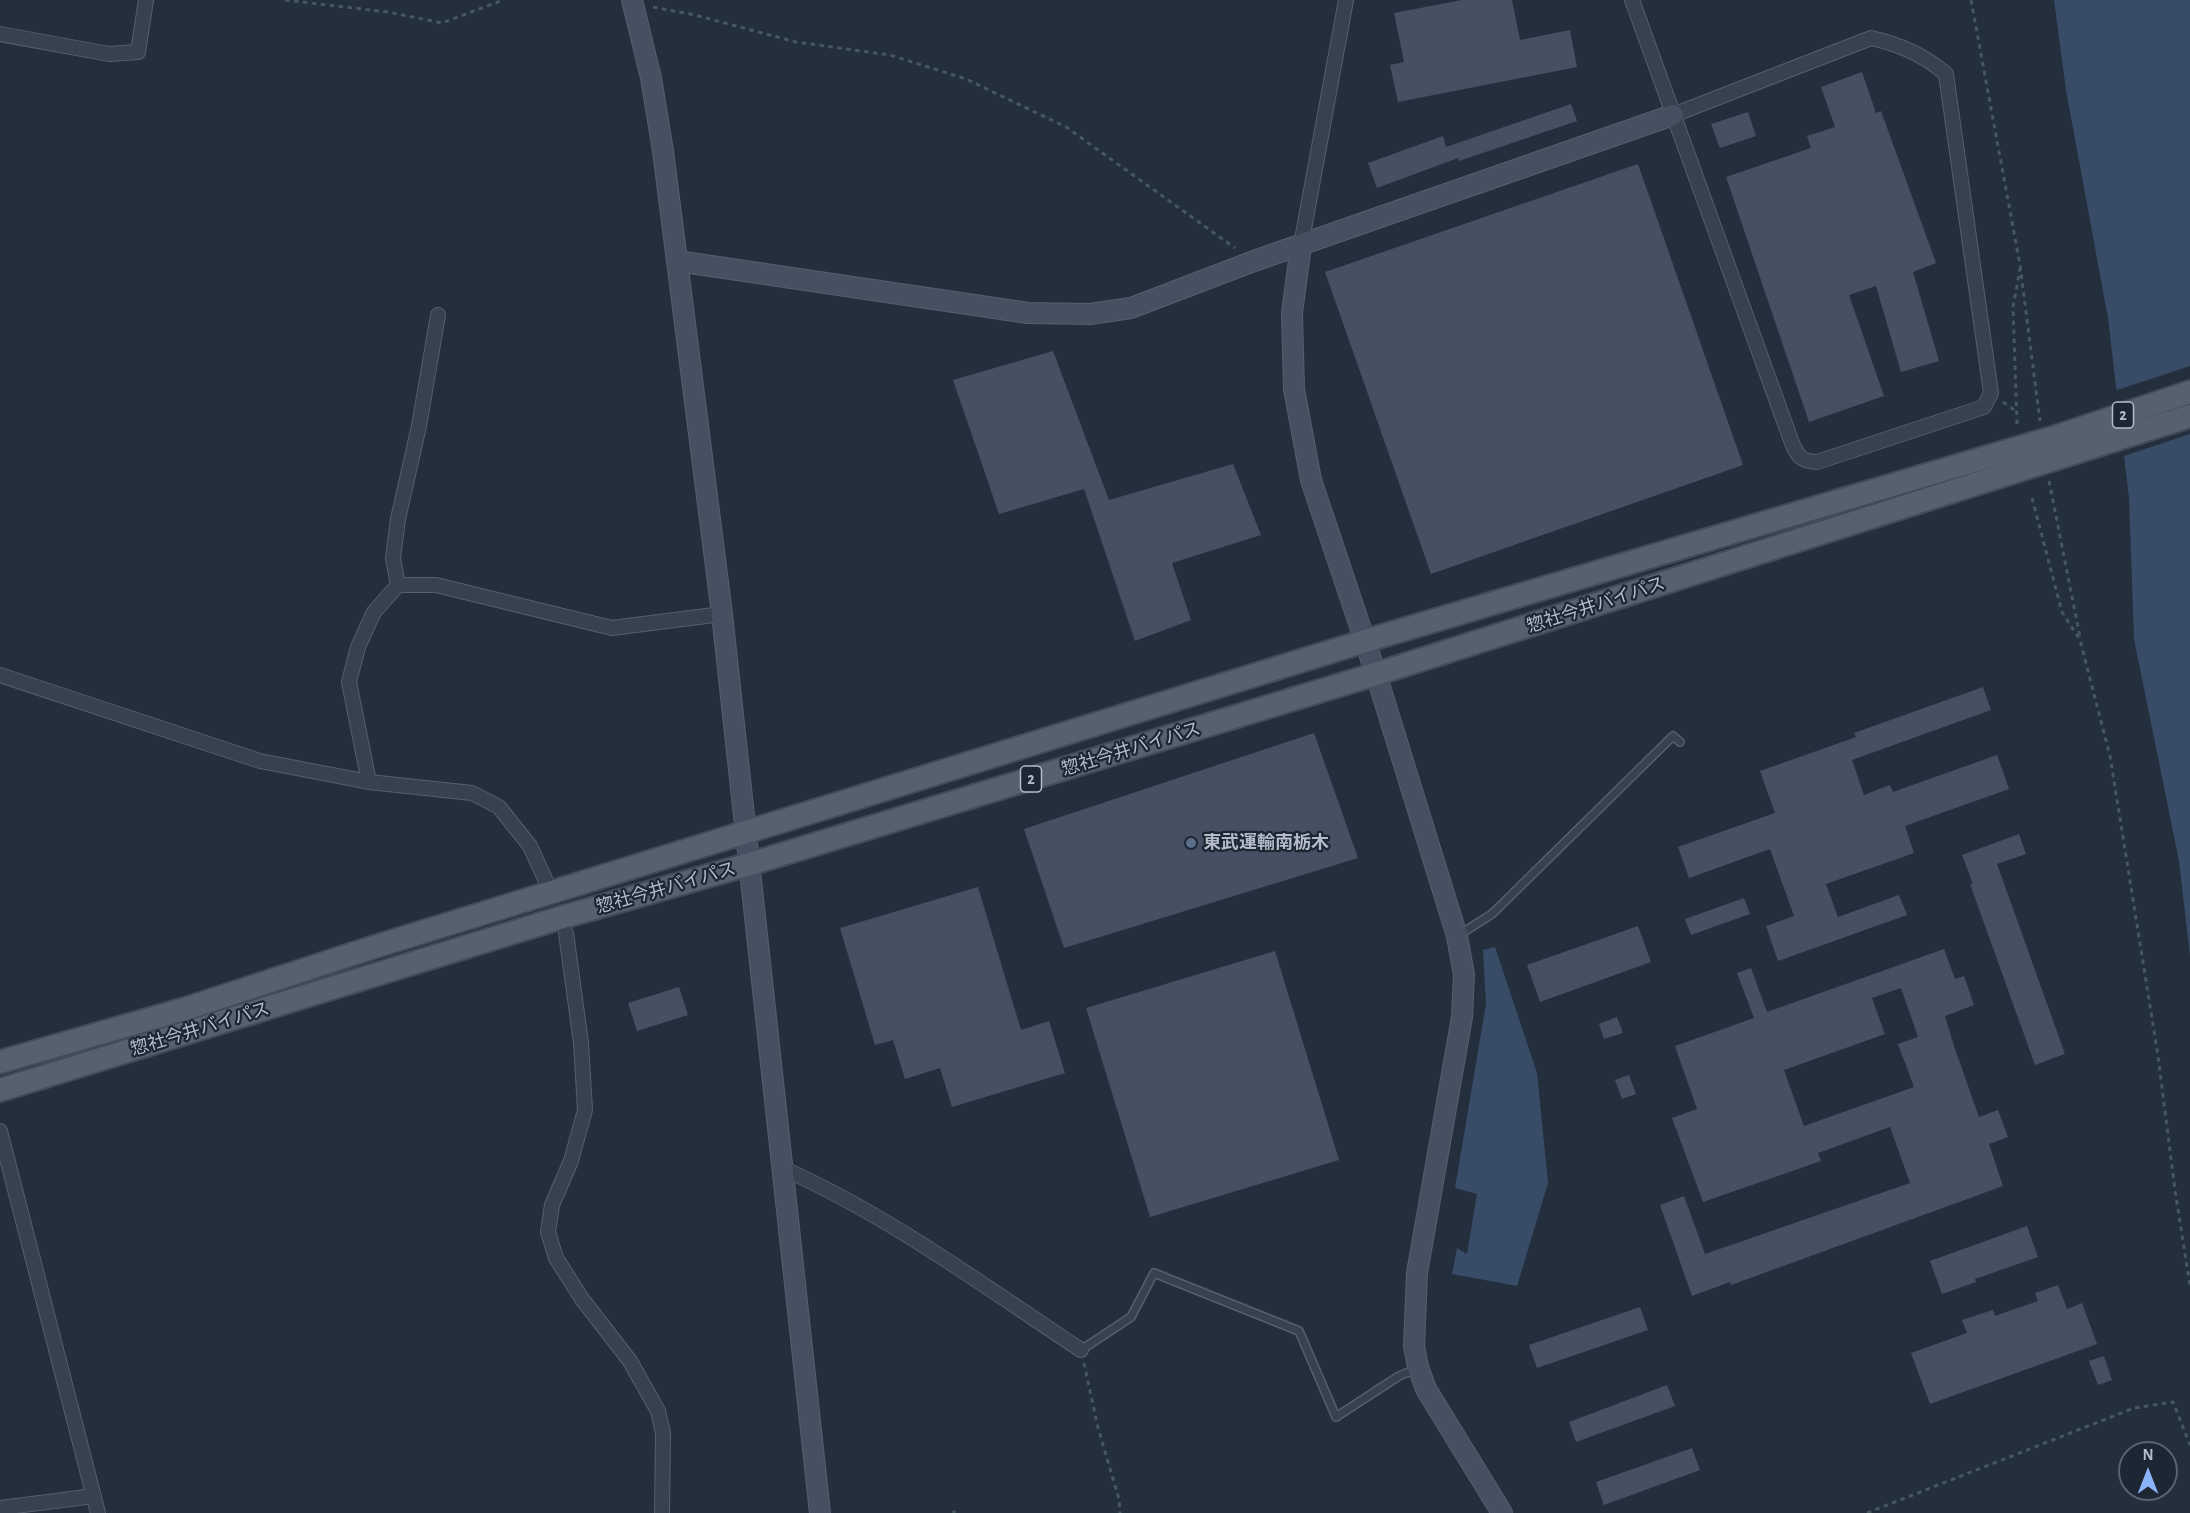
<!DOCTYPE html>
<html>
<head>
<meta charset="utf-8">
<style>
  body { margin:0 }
  #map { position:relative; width:2190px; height:1513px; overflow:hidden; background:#242f3e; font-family:"Alegreya Sans",sans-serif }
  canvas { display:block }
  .north { position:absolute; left:2118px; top:1441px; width:60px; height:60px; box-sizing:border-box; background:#1d2633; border:2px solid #59626f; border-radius:50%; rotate:0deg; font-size:16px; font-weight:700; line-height:24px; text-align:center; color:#b4bcc9 }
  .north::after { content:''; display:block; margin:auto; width:21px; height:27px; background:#8ab4f8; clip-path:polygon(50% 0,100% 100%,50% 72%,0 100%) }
</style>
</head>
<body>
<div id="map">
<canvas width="2190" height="1513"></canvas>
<div class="north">N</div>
</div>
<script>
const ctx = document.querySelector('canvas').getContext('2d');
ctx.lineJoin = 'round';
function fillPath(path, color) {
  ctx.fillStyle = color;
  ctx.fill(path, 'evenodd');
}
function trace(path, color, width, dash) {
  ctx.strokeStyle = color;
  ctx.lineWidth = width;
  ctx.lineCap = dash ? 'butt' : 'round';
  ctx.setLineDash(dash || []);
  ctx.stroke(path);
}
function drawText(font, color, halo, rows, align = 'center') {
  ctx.font = font + ' "Alegreya Sans","Noto Sans JP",sans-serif';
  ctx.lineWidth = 4.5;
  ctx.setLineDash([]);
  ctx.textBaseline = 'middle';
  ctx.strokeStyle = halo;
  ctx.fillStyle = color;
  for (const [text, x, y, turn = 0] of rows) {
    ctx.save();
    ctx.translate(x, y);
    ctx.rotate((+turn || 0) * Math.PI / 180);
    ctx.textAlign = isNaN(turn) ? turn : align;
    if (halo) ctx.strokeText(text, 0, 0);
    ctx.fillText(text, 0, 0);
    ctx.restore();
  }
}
fillPath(new Path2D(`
  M2054,0H2190V956L2179,861L2134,639L2129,498L2108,318L2066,90Z
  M1495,947L1537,1073L1548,1183L1517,1286L1452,1274L1457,1248L1467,1254L1477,1194L1455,1188L1486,1004L1483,950Z`), '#394c67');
fillPath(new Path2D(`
  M2190,366V434L2121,457L2114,391Z`), '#242f3e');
fillPath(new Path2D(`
  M1462,0H1512L1520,40L1570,30L1577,67L1398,102L1390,65L1404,62L1394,13Z
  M1862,72L1876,113L1881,111L1936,263L1913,272L1939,361L1901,372L1876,286L1849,295L1884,396L1809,422L1726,177L1811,148L1807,136L1835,127L1821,87Z
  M1571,104L1577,121L1459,161L1458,158L1377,188L1368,163L1443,136L1446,147Z
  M1748,112L1756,136L1720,148L1711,124Z
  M1638,164L1743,465L1431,574L1325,272Z
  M1053,351L1109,500L1233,464L1261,535L1172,563L1191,620L1135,641L1084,489L999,514L953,380Z
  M1983,687L1991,710L1852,760L1864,795L1890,785L1893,792L1997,755L2009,789L1905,826L1914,853L1826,884L1838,917L1899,895L1907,915L1778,961L1766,926L1794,916L1770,849L1689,878L1678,847L1775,813L1760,771L1856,737L1854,733Z
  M1314,733L1358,858L1064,948L1024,829Z
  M2019,834L2026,854L1997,864L2065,1054L2035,1065L1970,884H1973L1962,855Z
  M978,887L1021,1030L1049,1021L1065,1073L952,1107L940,1068L905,1079L893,1040L875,1045L840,928Z
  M1744,898L1750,914L1691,935L1685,919Z
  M1638,926L1651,962L1540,1002L1527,965Z
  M1944,949L1955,979L1964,976L1974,1005L1945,1016L1954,1046L1979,1117L1998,1110L2008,1137L1989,1144L2003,1186L1731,1285L1730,1282L1692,1296L1660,1205L1684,1196L1705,1254L1910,1183L1890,1127L1818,1153L1821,1161L1703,1202L1672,1118L1697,1109L1675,1046L1754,1018L1737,973L1751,968L1767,1012ZM1901,988L1918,1037L1898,1044L1914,1087L1804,1126L1784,1070L1885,1034L1872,998Z
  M1275,951L1339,1160L1150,1217L1086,1008Z
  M679,987L688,1015L637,1031L628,1003Z
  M1617,1017L1623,1033L1604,1039L1599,1024Z
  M1629,1075L1636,1094L1622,1099L1615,1080Z
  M2027,1226L2038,1257L1975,1279L1976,1282L1942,1294L1930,1261Z
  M2058,1285L2067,1309L2082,1303L2097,1344L1930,1404L1911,1353L1967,1333L1962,1320L1993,1310L1995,1316L2038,1301L2035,1293Z
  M1640,1307L1648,1330L1537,1368L1529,1345Z
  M2104,1356L2112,1380L2098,1385L2089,1361Z
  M1667,1385L1675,1406L1576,1442L1569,1422Z
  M1692,1448L1700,1470L1604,1505L1596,1482Z`), '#455162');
const lane = new Path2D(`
  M1459,935L1492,914L1673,736L1680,742
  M1081,1350L1131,1317L1154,1273L1299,1331L1336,1417L1399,1376L1416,1369`);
const street = new Path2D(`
  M1632,0L1792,443C1798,457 1801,461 1817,462L1984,407L1991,393L1946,74C1924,55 1899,44 1871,38L1673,115
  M0,34L109,54L138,52L146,0
  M1301,245L1346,0
  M398,585L393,558L398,519L419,426L438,315
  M0,675L260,761L369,782L472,793L499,807L530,846L545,879
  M369,782L349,682L358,647L374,612L398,585H436L612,628L722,614
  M566,933L581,1043L585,1110L571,1161L552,1205L548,1232L556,1258L582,1299L630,1361L658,1411L663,1433L662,1513
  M0,1131L98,1513
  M782,1168C888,1215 984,1286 1081,1350
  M0,1508L94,1496`);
const secondary = new Path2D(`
  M632,0L651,78L663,151L722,614L820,1513
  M1301,245L1292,313L1294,389L1311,480L1376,674L1457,936L1464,975L1462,1017L1417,1273L1414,1346L1418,1367L1426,1389L1502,1513
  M677,261L1028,313L1090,314L1131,308L1254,261L1673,115`);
const primary = new Path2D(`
  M0,1062L185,1009L374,947L1365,641L2055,437L2190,392
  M0,1090L563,917L750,864L1376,674L2190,416`);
trace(lane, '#565f6c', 10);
trace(street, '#565f6c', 16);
trace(secondary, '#565f6c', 22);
trace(primary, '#414a57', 26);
trace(new Path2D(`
  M285,0L388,12L442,23L503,0
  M1971,0L2020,265L2040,421
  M653,7L695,15L796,42L890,55L966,79L1066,127L1235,248
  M2003,402L2016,411
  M2017,424L2013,307L2020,269
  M2049,481L2080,637
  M2032,498L2062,612L2080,640L2110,756L2158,1056L2175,1190L2190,1286
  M1084,1363L1098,1428L1119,1499L1120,1513
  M953,1511L955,1513
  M1867,1513L2134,1408L2173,1402L2190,1445`), '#44595c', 3, [4.5, 4.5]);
trace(lane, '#38414e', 7);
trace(street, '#38414e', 14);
trace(secondary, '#465061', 20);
trace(primary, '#56606e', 22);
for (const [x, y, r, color] of [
  [1191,843,6,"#5c6f8a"]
]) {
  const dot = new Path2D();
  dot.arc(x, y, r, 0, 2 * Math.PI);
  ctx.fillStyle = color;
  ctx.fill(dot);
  trace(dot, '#1d2633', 2);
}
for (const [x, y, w] of [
  [2123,415,21],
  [1031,779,21]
]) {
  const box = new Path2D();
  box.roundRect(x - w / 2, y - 13, w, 26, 4.5);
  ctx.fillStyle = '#1d2633';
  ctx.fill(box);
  trace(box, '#b4bcc9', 1.5);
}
drawText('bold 16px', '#b4bcc9', null, [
  ["2",2123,415],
  ["2",1031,779]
]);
drawText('18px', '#b4bcc9', '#1d2633', [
  ["惣社今井バイパス",1596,605,-18],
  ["惣社今井バイパス",1131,749,-17],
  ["惣社今井バイパス",666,888,-16],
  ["惣社今井バイパス",200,1029,-17]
]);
drawText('bold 18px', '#b4bcc9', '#1d2633', [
  ["東武運輸南栃木",1203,843]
], 'left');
</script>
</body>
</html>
